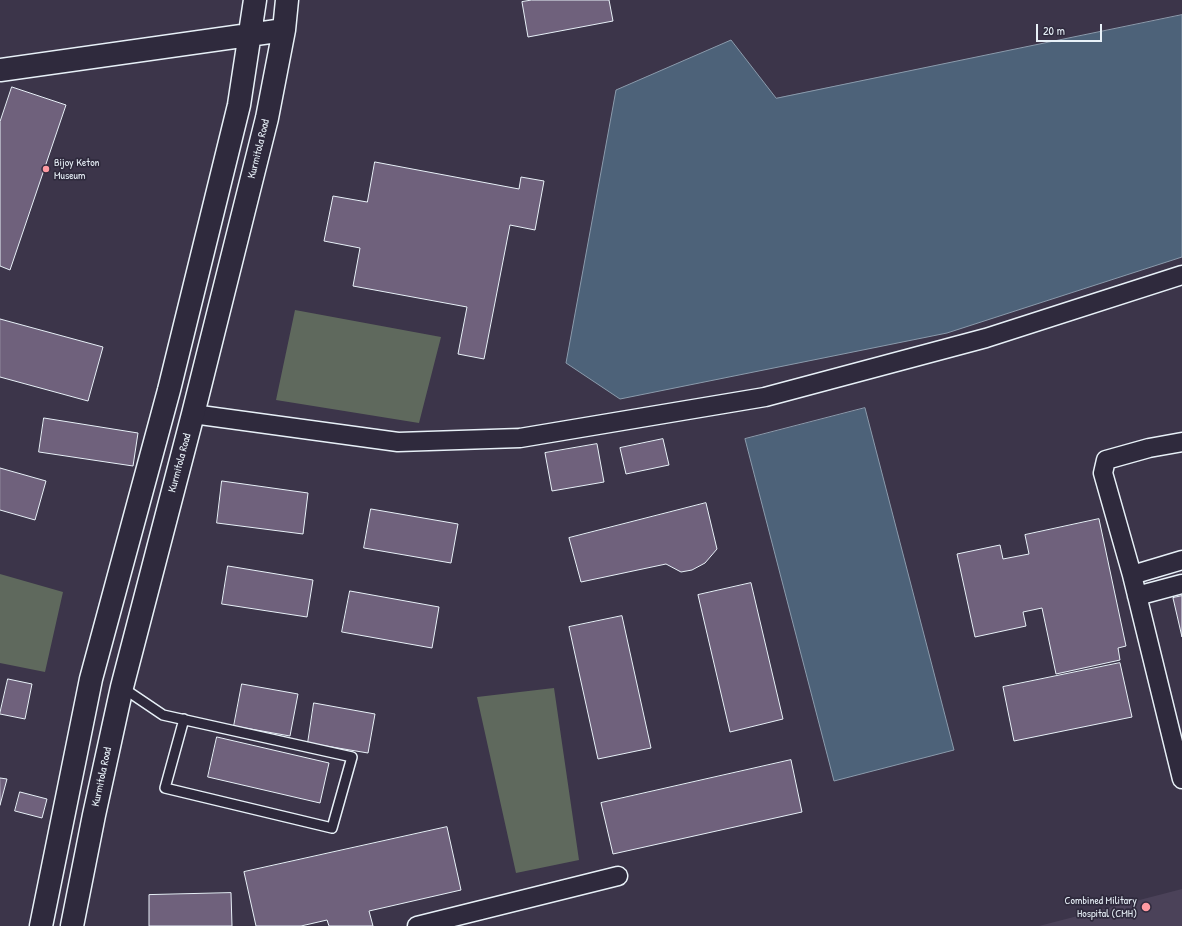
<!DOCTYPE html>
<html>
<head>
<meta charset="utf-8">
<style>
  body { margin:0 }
  #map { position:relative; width:1182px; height:926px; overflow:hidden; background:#3c354a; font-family:"Patrick Hand",sans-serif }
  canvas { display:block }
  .scale { position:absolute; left:1036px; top:24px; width:66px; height:18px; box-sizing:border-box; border:2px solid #e8f1f8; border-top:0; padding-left:5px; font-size:12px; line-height:14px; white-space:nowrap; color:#e8f1f8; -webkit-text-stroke:3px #2f2a3d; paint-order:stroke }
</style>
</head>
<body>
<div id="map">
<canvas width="1182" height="926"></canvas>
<div class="scale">20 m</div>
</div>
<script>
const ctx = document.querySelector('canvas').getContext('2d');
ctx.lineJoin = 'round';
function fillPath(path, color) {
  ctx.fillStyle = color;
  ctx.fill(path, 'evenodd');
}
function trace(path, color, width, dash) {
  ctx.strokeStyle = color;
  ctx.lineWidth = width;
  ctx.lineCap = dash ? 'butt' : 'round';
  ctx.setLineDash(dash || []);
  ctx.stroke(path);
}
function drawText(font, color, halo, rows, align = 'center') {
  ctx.font = font + ' "Patrick Hand",sans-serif';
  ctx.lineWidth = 3.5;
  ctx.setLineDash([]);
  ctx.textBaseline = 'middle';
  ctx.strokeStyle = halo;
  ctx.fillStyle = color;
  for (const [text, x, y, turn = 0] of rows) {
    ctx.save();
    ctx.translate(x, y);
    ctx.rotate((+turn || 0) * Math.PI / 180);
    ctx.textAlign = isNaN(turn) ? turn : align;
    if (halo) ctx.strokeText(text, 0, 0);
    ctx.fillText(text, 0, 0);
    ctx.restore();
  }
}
fillPath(new Path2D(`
  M1182,889V926H1039Z`), '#4b4259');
fillPath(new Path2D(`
  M295,310L441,337L419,423L276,400Z
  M0,574L63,592L45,672L0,663Z
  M554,688L579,860L516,873L477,697Z`), '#5f695d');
const water = new Path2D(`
  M1182,15V257L947,333L620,399L566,363L616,90L731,40L776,98Z
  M865,408L954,750L834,781L745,439Z`);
fillPath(water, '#4d6279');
trace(water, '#8b9bac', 1);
const building = new Path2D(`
  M532,0H609L613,21L528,37L522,2Z
  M12,87L66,105L10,270L0,266V122Z
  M375,162L519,189L521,177L544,181L535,230L510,225L484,359L458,354L467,307L353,286L360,248L324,241L333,196L367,202Z
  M0,319L103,347L88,401L0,377Z
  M44,418L138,433L133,466L39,452Z
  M663,439L669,465L626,474L620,448Z
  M597,444L604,482L552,491L545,453Z
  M0,468L46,481L35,520L0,510Z
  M222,481L308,493L303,534L217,523Z
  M706,503L717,549L705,563L692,570L681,572L666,564L581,582L569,538Z
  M371,509L458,524L451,563L364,548Z
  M1099,519L1126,646L1118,648L1120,660L1056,674L1042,608L1023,612L1026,626L975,637L957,554L1000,545L1003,559L1029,554L1025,535Z
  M228,566L313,580L307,617L222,604Z
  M751,583L783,719L730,732L698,595Z
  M350,591L439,607L432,648L342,632Z
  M1182,596V637L1173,598Z
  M622,616L651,748L598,759L569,627Z
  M1120,663L1132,717L1014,741L1003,687Z
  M8,679L32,684L25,719L0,714Z
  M242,684L298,694L290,736L234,726Z
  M314,703L375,714L368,753L308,743Z
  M217,737L329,763L320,803L208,777Z
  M791,760L802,812L613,854L601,803Z
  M0,778L7,779L0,805Z
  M20,792L47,799L42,818L15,811Z
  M447,827L461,890L369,911L373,926H329L327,920L301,926H256L244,872Z
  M231,893L232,926H149V895Z`);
fillPath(building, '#6f617c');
trace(building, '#e8f1f8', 1);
const lane = new Path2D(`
  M123,688L163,715L352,757L332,828L165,788L184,719`);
const street = new Path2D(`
  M193,414L398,442L520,438L765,397L986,338L1182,275
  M1182,442L1149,448L1106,460L1103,473L1132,575L1182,779
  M1132,575L1182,560
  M1137,596L1182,584
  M417,926L618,876`);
const secondary = new Path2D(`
  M0,70L284,30
  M41,926L91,679L169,390L239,105L255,0
  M72,926L94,815L122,687L193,414L267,118L284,30L287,0`);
trace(lane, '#e8f1f8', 12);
trace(street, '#e8f1f8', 21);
trace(secondary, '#e8f1f8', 25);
trace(lane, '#2f2a3d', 9);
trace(street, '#2f2a3d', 18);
trace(secondary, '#2f2a3d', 22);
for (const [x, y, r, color] of [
  [46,169,4,"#ff9aa2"],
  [1146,907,5,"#ff9aa2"]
]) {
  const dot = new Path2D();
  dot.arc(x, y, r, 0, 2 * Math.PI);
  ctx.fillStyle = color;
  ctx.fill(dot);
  trace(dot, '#2f2a3d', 1.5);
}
drawText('11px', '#e8f1f8', '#2f2a3d', [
  ["Kurmitola Road",259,149,-76],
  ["Kurmitola Road",180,463,-75],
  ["Kurmitola Road",102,777,-78]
]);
drawText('11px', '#e8f1f8', '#2f2a3d', [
  ["Bijoy Keton",54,163],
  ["Museum",54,176],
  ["Combined Military",1137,901,"right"],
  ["Hospital (CMH)",1137,914,"right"]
], 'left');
</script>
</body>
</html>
